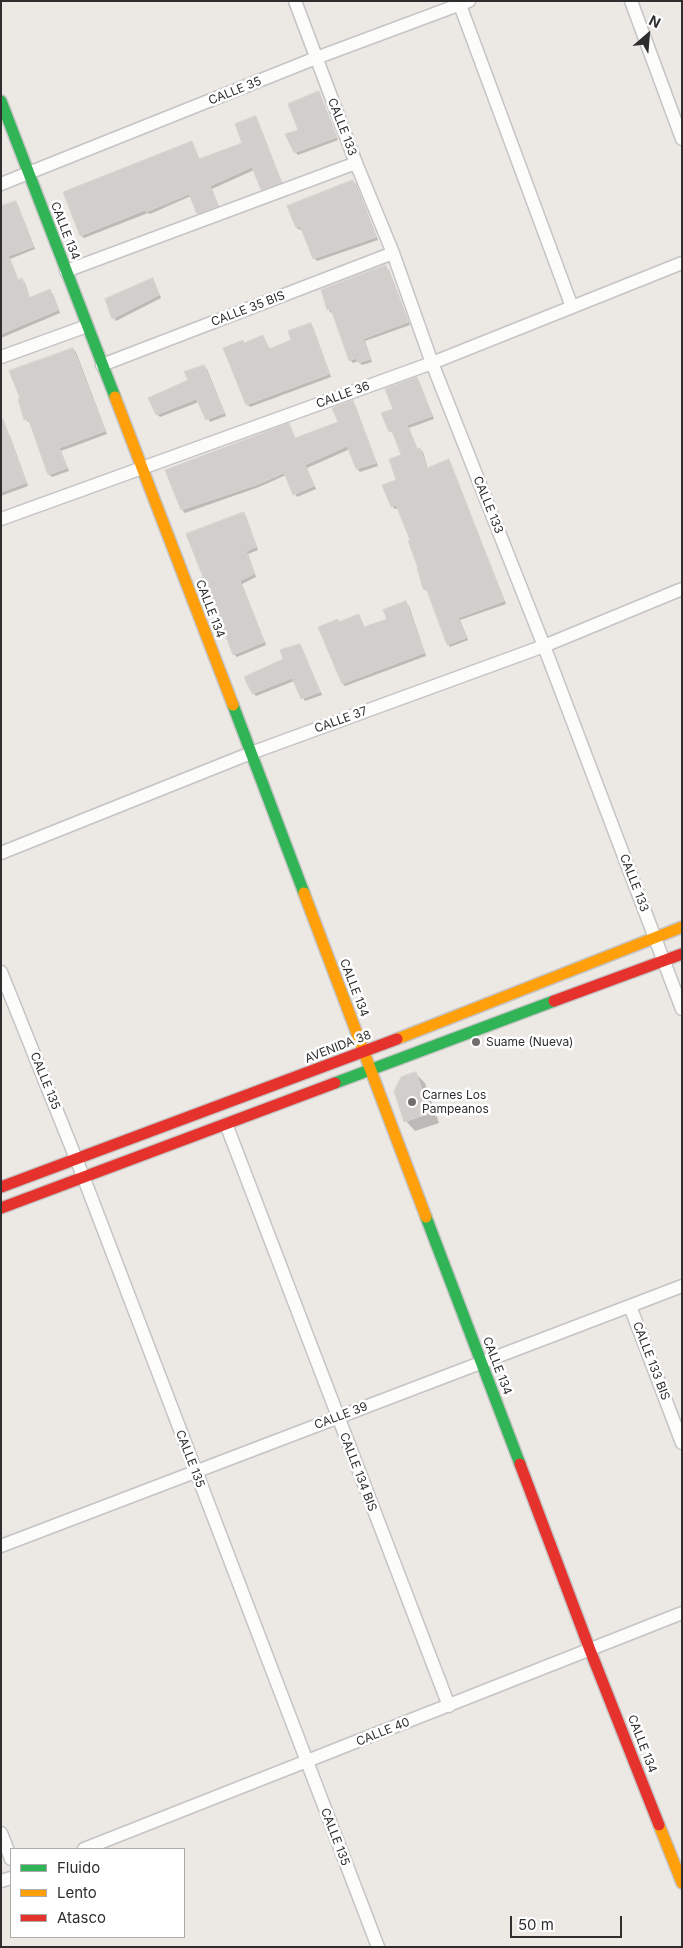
<!DOCTYPE html>
<html>
<head>
<meta charset="utf-8">
<style>
  body { margin:0 }
  #map { position:relative; width:683px; height:1948px; overflow:hidden; background:#ece8e4; font-family:Inter,sans-serif }
  canvas { display:block }
  .frame { position:absolute; inset:0; border:2px solid #2e2e2e; pointer-events:none }
  .legend { position:absolute; left:10px; top:1848px; width:175px; height:90px; box-sizing:border-box; background:#fff; border:1px solid #ababab; margin:0; padding:6px 9px; list-style:none; font-size:15px; color:#2e2e2e }
  .legend li { display:flex; align-items:center; gap:10px; height:25px }
  .legend b { width:25px; border:1px solid #ababab }
  .north { position:absolute; left:623px; top:10px; width:50px; height:50px; -webkit-text-stroke:4px #fff; paint-order:stroke; rotate:27deg; font-size:14px; font-weight:700; line-height:20px; text-align:center; color:#2e2e2e }
  .north::after { content:''; display:block; margin:auto; width:18px; height:22px; background:#2e2e2e; clip-path:polygon(50% 0,100% 100%,50% 72%,0 100%) }
  .scale { position:absolute; left:510px; top:1916px; width:112px; height:22px; box-sizing:border-box; border:2px solid #2e2e2e; border-top:0; padding-left:6px; font-size:15px; line-height:18px; white-space:nowrap; color:#2e2e2e; -webkit-text-stroke:4px #fff; paint-order:stroke }
</style>
</head>
<body>
<div id="map">
<canvas width="683" height="1948"></canvas>
<div class="frame"></div>
<ul class="legend">
<li><b style="height:6px;background:#30b455"></b>Fluido</li>
<li><b style="height:6px;background:#ff9f0a"></b>Lento</li>
<li><b style="height:6px;background:#e5322d"></b>Atasco</li>
</ul>
<div class="north">N</div>
<div class="scale">50 m</div>
</div>
<script>
const ctx = document.querySelector('canvas').getContext('2d');
ctx.lineJoin = 'round';
function fillPath(path, color) {
  ctx.fillStyle = color;
  ctx.fill(path, 'evenodd');
}
function trace(path, color, width, dash) {
  ctx.strokeStyle = color;
  ctx.lineWidth = width;
  ctx.lineCap = dash ? 'butt' : 'round';
  ctx.setLineDash(dash || []);
  ctx.stroke(path);
}
function drawText(font, color, halo, rows, align = 'center') {
  ctx.font = font + ' Inter,sans-serif';
  ctx.lineWidth = 5;
  ctx.setLineDash([]);
  ctx.textBaseline = 'middle';
  ctx.strokeStyle = halo;
  ctx.fillStyle = color;
  for (const [text, x, y, turn = 0] of rows) {
    ctx.save();
    ctx.translate(x, y);
    ctx.rotate((+turn || 0) * Math.PI / 180);
    ctx.textAlign = isNaN(turn) ? turn : align;
    if (halo) ctx.strokeText(text, 0, 0);
    ctx.fillText(text, 0, 0);
    ctx.restore();
  }
}
fillPath(new Path2D(`
  M318,93L321,96L338,140L298,155L295,152L299,130Z
  M255,118L258,121L283,185L265,192L254,170L212,189L220,209L201,216L191,196L150,214L148,213L84,238L81,235L192,143L200,160L244,144Z
  M353,182L356,184L378,240L317,261L314,258L303,229L300,230L297,228L288,207Z
  M15,202L18,205L35,249L10,259L19,281L22,280L25,283L30,298L50,291L53,294L60,313L1,338V288Z
  M386,267L389,270L410,325L365,341L372,362L362,365L358,361L353,363L350,360L333,312L331,313L329,310L323,290Z
  M153,280L155,283L161,298L116,321L106,300Z
  M310,324L313,327L331,377L250,407L247,404L245,344L263,336L270,349L293,341Z
  M73,349L76,352L107,434L61,451L69,471L52,477L49,474L30,421L28,422L26,419L21,399Z
  M204,366L207,369L226,416L210,422L199,402L160,417L157,414Z
  M417,379L419,381L434,419L409,428L418,450L420,449L423,452L428,469L448,461L451,464L506,604L460,620L468,640L450,647L448,644L429,591H427L424,589L420,569L411,541L398,508L395,509L392,506L384,486L398,480L402,456L394,434L390,431L395,409Z
  M353,402L355,405L378,466L360,472L357,469L350,449L307,468L316,489L297,497L286,475L259,487L185,513L182,510L167,471L288,425L296,439L340,423Z
  M7,433L10,436L28,486L1,496V435Z
  M243,514L246,516L258,550L248,554L256,577L242,584L266,645L237,657L234,654L213,599L209,597Z
  M406,603L409,606L426,656L345,686L343,684L338,621L340,623L358,615L365,628L389,620Z
  M300,645L302,648L322,695L305,701L294,681L256,696L253,693Z
  M415,1073L425,1083L439,1123L415,1131L406,1121Z`), '#0003');
const building = new Path2D(`
  M319,91L337,137L294,153L285,134L298,130L288,104Z
  M256,116L281,182L261,190L252,167L210,186L218,206L197,214L189,194L146,212L145,210L80,236L63,192L192,141L199,159L242,143L235,124Z
  M353,180L376,237L313,259L300,226L296,228L287,206Z
  M16,201L33,247L8,256L18,280L22,278L29,298L50,289L58,310L1,334V206Z
  M386,265L408,322L363,339L370,359L358,363L356,358L349,361L331,309L327,310L321,290Z
  M153,278L159,295L112,319L105,299Z
  M311,323L329,374L246,405L223,348L243,340L244,343L263,335L269,349L291,340L288,331Z
  M73,348L105,431L59,448L67,468L48,475L28,418L24,420L18,399L20,398L9,371Z
  M204,365L224,413L206,420L196,399L156,415L148,398L188,380L184,372Z
  M417,377L432,416L407,425L417,449L420,448L427,468L449,459L504,601L458,618L466,638L447,645L426,588L423,589L417,568H418L408,541L410,540L396,505L391,507L382,485L396,480L389,459L401,455L392,431L389,432L381,413L393,409L385,389Z
  M353,400L376,463L356,469L347,446L305,465L314,486L293,495L284,473L256,485L181,510L165,470L289,423L295,438L338,422L332,408Z
  M1,419H3L26,483L1,492Z
  M244,512L256,547L246,551L254,574L240,581L264,642L233,655L211,597L208,598L200,578L203,577L186,534Z
  M406,601L424,653L342,684L318,627L338,619L339,622L359,614L364,627L387,619L383,610Z
  M300,644L320,692L301,699L292,678L252,694L244,677L283,659L280,650Z
  M416,1072L430,1113L404,1122L394,1091L401,1077Z`);
fillPath(building, '#d1cecb');
trace(building, '#d7d4d0', 1);
const street = new Path2D(`
  M295,1L356,163L393,253L432,363L544,646L682,1009
  M631,1L682,139
  M460,5L572,307
  M1,184L316,58L469,1
  M66,271L356,163
  M1,357L87,326
  M102,365L393,253
  M1,519L432,363L682,263
  M1,853L251,753L544,646L682,589
  M1,972L83,1176L378,1947
  M226,1124L449,1706
  M630,1306L682,1443
  M1,1546L682,1286
  M1,1833L11,1859
  M84,1849L682,1613
  M1,1881L11,1878`);
const fast = new Path2D(`
  M1,101L115,397
  M233,705L304,893
  M335,1083L554,1001
  M426,1217L520,1464`);
const slow = new Path2D(`
  M115,397L233,705
  M304,893L426,1217
  M397,1039L682,927
  M659,1825L682,1883`);
const jam = new Path2D(`
  M554,1001L682,954
  M1,1187L397,1039
  M1,1208L335,1083
  M520,1464L590,1650L659,1825`);
trace(street, '#c5c4c5', 15);
trace(fast, '#c5c4c5', 14);
trace(slow, '#c5c4c5', 14);
trace(jam, '#c5c4c5', 14);
trace(street, '#fcfcfb', 12);
trace(fast, '#30b455', 11);
trace(slow, '#ff9f0a', 11);
trace(jam, '#e5322d', 11);
for (const [x, y, r, color] of [
  [476,1042,5,"#706f6e"],
  [412,1102,5,"#706f6e"]
]) {
  const dot = new Path2D();
  dot.arc(x, y, r, 0, 2 * Math.PI);
  ctx.fillStyle = color;
  ctx.fill(dot);
  trace(dot, '#fff', 2);
}
drawText('12px', '#2e2e2e', '#fff', [
  ["CALLE 35",235,91,-22],
  ["CALLE 133",342,127,69],
  ["CALLE 134",65,231,69],
  ["CALLE 35 BIS",248,309,-21],
  ["CALLE 36",343,395,-20],
  ["CALLE 133",488,505,68],
  ["CALLE 134",210,609,69],
  ["CALLE 37",341,720,-20],
  ["CALLE 133",634,883,69],
  ["CALLE 134",354,988,69],
  ["AVENIDA 38",338,1047,-21],
  ["CALLE 135",45,1081,68],
  ["CALLE 133 BIS",651,1361,69],
  ["CALLE 134",497,1366,69],
  ["CALLE 39",341,1416,-21],
  ["CALLE 135",190,1459,69],
  ["CALLE 134 BIS",358,1472,69],
  ["CALLE 40",383,1732,-22],
  ["CALLE 134",642,1744,69],
  ["CALLE 135",335,1837,69]
]);
drawText('12px', '#2e2e2e', '#fff', [
  ["Suame (Nueva)",486,1042],
  ["Carnes Los",422,1095],
  ["Pampeanos",422,1109]
], 'left');
</script>
</body>
</html>
